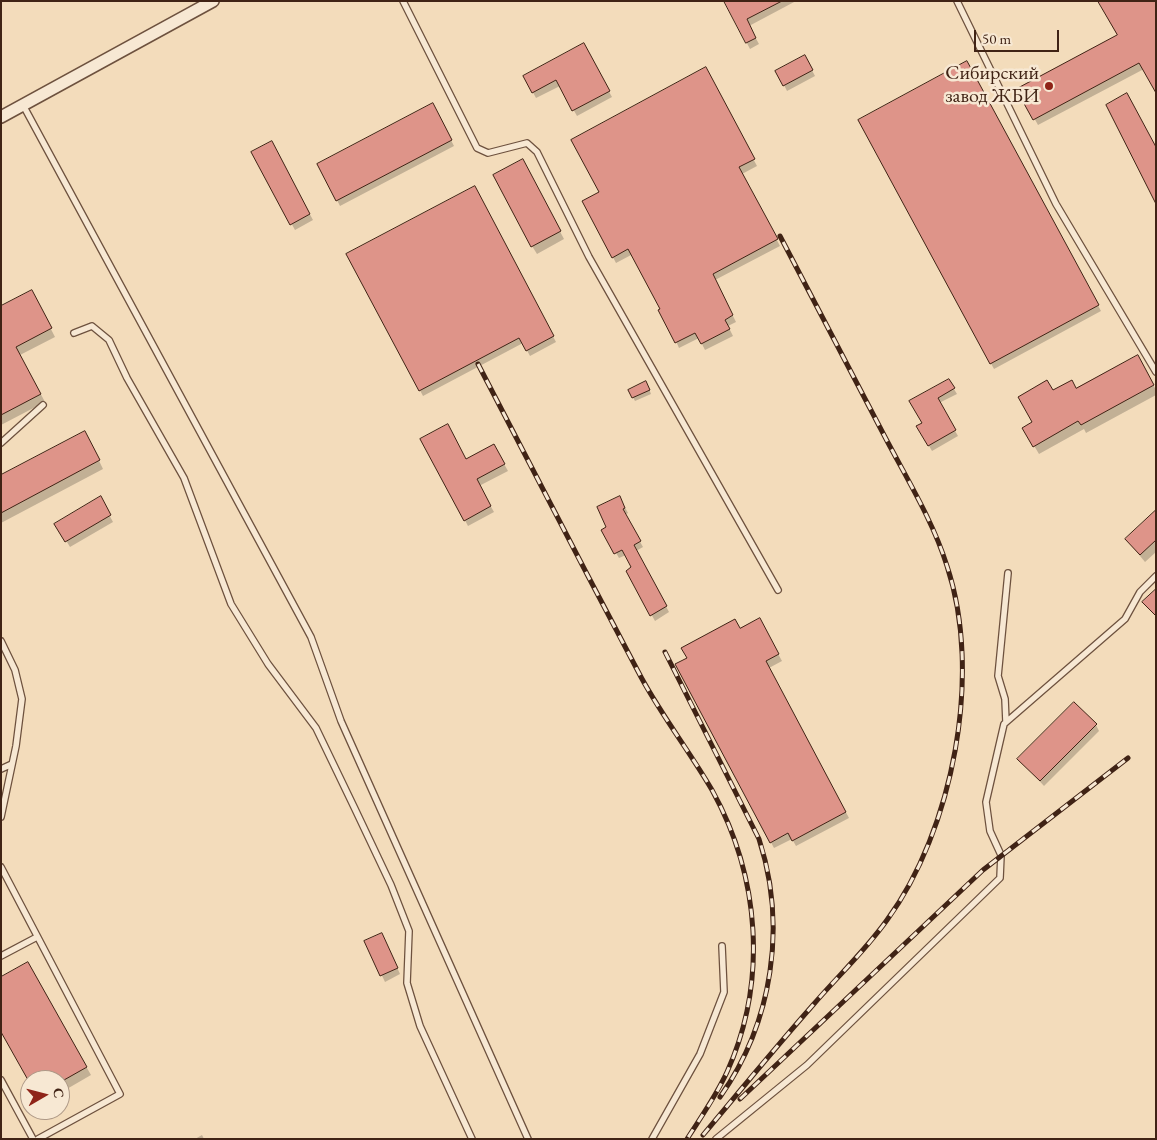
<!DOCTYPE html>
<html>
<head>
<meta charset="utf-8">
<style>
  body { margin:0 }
  #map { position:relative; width:1157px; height:1140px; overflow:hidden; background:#f3dcbb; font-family:"EB Garamond",serif }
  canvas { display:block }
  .frame { position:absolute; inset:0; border:2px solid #402315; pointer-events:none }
  .north { position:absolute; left:20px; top:1070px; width:50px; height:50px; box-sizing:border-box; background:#f7e8d3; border:1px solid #ae9987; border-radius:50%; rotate:82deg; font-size:14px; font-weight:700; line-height:20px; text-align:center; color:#402315 }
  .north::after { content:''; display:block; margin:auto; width:18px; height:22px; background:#8f2418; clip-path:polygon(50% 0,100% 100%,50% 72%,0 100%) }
  .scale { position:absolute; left:974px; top:30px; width:85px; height:22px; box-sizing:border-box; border:2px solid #402315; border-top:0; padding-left:6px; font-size:15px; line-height:18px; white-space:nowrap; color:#402315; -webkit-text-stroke:4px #f7e8d3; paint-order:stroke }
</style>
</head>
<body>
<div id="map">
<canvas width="1157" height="1140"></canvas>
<div class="frame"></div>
<div class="north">С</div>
<div class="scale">50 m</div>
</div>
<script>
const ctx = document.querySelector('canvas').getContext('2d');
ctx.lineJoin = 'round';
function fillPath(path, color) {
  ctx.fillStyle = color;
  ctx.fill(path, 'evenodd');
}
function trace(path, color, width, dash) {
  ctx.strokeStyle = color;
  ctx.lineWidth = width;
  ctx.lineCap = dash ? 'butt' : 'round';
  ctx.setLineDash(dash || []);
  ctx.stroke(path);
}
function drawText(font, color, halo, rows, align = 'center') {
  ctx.font = font + ' "EB Garamond",serif';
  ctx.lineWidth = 5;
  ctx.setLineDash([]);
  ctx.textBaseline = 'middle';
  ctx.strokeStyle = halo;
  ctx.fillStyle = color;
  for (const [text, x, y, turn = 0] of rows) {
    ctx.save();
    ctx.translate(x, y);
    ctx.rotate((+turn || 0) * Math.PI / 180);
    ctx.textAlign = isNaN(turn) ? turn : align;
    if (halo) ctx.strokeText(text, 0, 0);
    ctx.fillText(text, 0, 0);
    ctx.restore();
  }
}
fillPath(new Path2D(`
  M725,1H796L749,26L759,44L750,49Z
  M1118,36L1144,69L1038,125L1018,89Z
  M583,45L612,97L577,116L560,86L536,98L524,76Z
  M805,57L815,76L787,91L777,71Z
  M966,63L1101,311L994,369L860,121Z
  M705,69L757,166L742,174L780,246L715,280L736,322L728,326L733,336L705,350L699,338L679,348L662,309L633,254L616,263L584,202L600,193Z
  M436,111L454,146L340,206L337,200Z
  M271,143L313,220L295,230L253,153Z
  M527,169L564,239L537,254L532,246Z
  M474,187L556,342L530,356L523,343L423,396L348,254Z
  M36,300L55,337L20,355L45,402L1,425V307Z
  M1137,356L1156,390V395L1086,433L1084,429L1039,454L1024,429L1034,423L1053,392L1076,390Z
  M949,381L957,394L939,403L958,436L932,451L918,427L923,424L911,402Z
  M648,386L651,394L635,401L629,390Z
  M422,439L466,460L494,446L508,471L479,486L494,512L468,526Z
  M89,440L103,469L1,523V477Z
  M100,498L113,522L70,547L56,524Z
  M620,498L628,513L625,515L643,547L636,551L669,612L655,621L627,571L633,568L626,555L619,558L603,530L607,528Z
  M1156,511V552L1145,562L1126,539Z
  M759,619L782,661L769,668L849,818L796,846L792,839L774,848L676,665Z
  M1096,725L1099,731L1044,786L1019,759Z
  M385,940L400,974L385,982L366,942Z
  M27,964L91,1075L60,1093V1080H30L1,1030Z
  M202,1135L204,1139H195Z`), '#0003');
const building = new Path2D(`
  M724,1H782L747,19L756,38L746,43Z
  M1098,1H1156V93L1139,63L1033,120L1016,89L1117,35Z
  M584,43L610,91L572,111L556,80L532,93L523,76Z
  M805,55L813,70L783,86L775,71Z
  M967,61L1099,305L990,364L858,120Z
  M706,67L755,159L739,167L778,239L713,274L733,315L725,320L730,329L701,344L695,333L675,343L658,310L660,309L628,249L612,258L582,201L599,192L571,140Z
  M1127,93L1156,147V204L1106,105Z
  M433,103L452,140L336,201L317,164Z
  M272,141L310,214L290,225L251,152Z
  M523,159L561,231L531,247L493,175Z
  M475,186L554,336L526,351L519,338L419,391L346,254Z
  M32,290L52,328L16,347L41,394L1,415V306Z
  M1138,355L1154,385L1081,425L1078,421L1033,447L1022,428L1032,422L1018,397L1047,380L1053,390L1072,380L1076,388Z
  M949,379L955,388L938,398L956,430L928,446L916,426L922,423L909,401Z
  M646,381L650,390L632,398L628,390Z
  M448,424L466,459L494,444L505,464L477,479L491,506L464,521L420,439Z
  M85,431L100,460L1,513V475Z
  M101,496L111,515L65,542L54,524Z
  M620,496L625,508L623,509L641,541L634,545L667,606L650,616L626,571L631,567L622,550L614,554L601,530L606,527L597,507Z
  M1156,510V540L1140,555L1125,539Z
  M1156,589V616L1142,602Z
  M760,618L779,654L766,661L846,812L792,841L788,833L770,843L675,664L687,658L681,648L735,619L740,628Z
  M1074,702L1097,724L1040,781L1017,759Z
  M382,933L398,968L380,976L364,941Z
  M28,962L87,1067L64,1080H28L1,1032V977Z`);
fillPath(building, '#de9489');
trace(building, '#402315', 1);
const lane = new Path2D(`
  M403,1L477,148L488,153L527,143L537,152L589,257L778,590
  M957,1L1056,204L1156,372
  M23,105L311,637L341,721L528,1139
  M74,333L92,326L109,340L127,378L184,478L231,604L268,664L316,728L355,809L391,885L409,931L407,983L420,1026L472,1139
  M1,443L43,405
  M1,641L15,670L22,699L16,746L1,817
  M1006,722L1005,699L998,676L1008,573
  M1,769L12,764
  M1,867L120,1094L38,1139
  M1,956L37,937
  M1,1080L33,1139
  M652,1139L700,1054L724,992L722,946
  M716,1139L807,1065L1000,878L1001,855L990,831L986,802L1004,724L1125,619L1140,592L1156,576`);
const street = new Path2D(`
  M1,117L213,1`);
trace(lane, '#6d513e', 8);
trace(street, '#6d513e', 14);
trace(lane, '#f7e8d3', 5.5);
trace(street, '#f7e8d3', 11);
const rail = new Path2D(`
  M478,364C532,468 586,573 641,677C662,716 690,752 712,790C760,877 768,981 727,1072C716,1096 701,1117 687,1139
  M665,652L759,839C787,925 773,1022 720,1097
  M740,1099L983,870L1128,758
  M703,1135C739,1092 775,1048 813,1005C837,977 865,951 887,920C953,830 983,674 947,566C933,521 907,479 885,437C850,370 815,303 780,236`);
trace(rail, '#402315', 5);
trace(rail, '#f7e8d3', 3, [9]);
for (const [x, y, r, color] of [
  [1049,86,5,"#8f2418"]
]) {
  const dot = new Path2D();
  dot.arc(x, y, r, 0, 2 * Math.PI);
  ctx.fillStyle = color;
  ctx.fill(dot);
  trace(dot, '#f7e8d3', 2);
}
drawText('20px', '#402315', '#f7e8d3', [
  ["Сибирский",1039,74],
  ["завод ЖБИ",1039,97]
], 'right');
</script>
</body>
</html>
